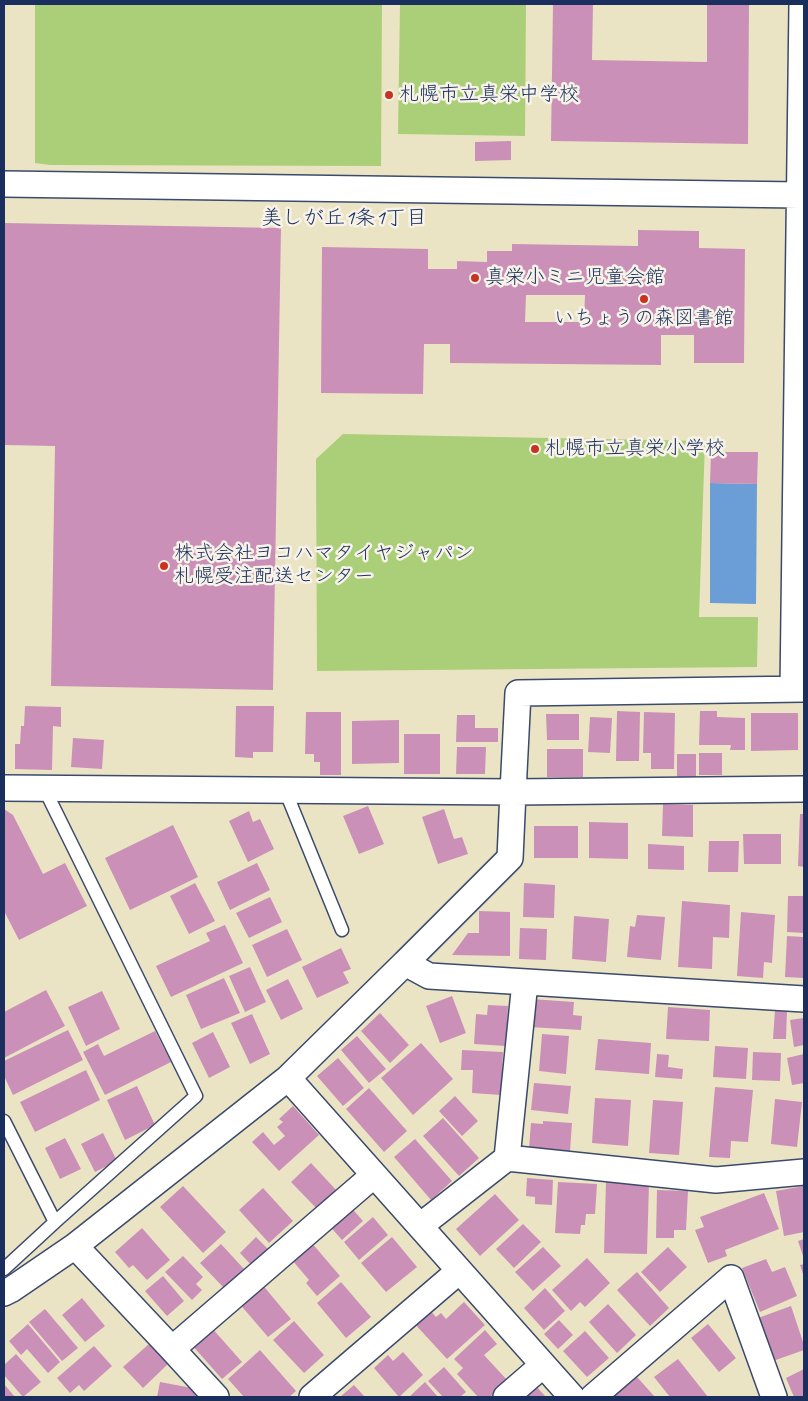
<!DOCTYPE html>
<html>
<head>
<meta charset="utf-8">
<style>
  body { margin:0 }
  #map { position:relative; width:808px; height:1401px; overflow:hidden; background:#ebe4c4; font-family:Caveat,sans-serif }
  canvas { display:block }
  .frame { position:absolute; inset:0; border:5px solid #1b2f5e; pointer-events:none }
</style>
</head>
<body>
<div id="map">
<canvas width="808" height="1401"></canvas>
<div class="frame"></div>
</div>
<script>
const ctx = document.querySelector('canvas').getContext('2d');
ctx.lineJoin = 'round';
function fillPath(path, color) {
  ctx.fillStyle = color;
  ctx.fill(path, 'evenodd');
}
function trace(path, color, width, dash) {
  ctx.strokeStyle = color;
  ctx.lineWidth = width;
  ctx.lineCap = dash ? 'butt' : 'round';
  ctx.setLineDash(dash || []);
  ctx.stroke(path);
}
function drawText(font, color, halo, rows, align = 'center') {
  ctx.font = font + ' Caveat,"Klee One",sans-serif';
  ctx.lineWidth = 5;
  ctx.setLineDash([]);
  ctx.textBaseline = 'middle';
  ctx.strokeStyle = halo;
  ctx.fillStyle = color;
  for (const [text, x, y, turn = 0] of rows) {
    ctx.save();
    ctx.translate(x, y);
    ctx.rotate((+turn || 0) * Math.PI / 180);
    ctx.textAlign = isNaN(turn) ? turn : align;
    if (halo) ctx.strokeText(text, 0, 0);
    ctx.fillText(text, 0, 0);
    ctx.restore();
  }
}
fillPath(new Path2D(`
  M35,4H382L381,166L50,165L35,163Z
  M400,4H526L525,136L398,134Z
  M343,434L705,441L699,617H758L757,667L317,671L316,459Z`), '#abcf78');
fillPath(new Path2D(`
  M710,483L757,484L756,604L710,603Z`), '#6b9ed7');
fillPath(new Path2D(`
  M553,4H593L592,60L707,62V4H749L748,144L551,141Z
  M511,141V160L475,161V142Z
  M4,223L281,228L273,690L51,686L55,446L4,445Z
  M638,230L699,231V248L745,249L744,363H694V335H661V365L450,363V344H424L423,394L321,393L322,247L428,249V269H457V261L487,262V251H512V244L638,246ZM526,295H585L584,322H525Z
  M711,452H758L757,484L710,483Z
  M25,706L61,707V727L53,726L52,770L15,769V744H20L21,726H24Z
  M236,706H274L273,752H253V758L235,757Z
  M617,711L640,712L639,761H616Z
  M700,711H717V717L745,718V750H730L731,745H699Z
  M306,712H341V775H320V762H314V754H305Z
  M644,712L675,713L674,769H651V753H643Z
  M751,713H798V750L751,751Z
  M546,714H579V740H547Z
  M457,715H475V728H498V742H456Z
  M590,717L612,718L610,753L588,752Z
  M399,720V763L352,764V721Z
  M404,734H440V774H404Z
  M73,738L104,740L102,769L71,767Z
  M457,747H486L485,774H456Z
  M547,749H583V777H547Z
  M699,753H722V775H699Z
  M677,754H696V778H677Z
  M663,804L693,805V837L662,836Z
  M368,806L384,844L359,854L343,816Z
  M4,809L13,815L43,874L65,863L87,906L19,940L4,911Z
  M444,809L454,839L462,837L468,854L438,864L422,817Z
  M249,811L253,822L260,819L274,849L248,862L229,821Z
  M800,814H804V867L798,866Z
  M589,822L628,823V859L589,858Z
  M173,825L198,877L130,910L105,858Z
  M534,826H578V858H534Z
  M743,834H781V864H744Z
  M709,841H739L738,872H708Z
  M648,844L684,846V870L648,869Z
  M257,863L270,890L230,910L217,882Z
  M195,883L215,921L189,934L170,896Z
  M524,883L555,885L554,918L523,917Z
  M788,896H804V933L787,932Z
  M270,897L282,922L249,938L236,913Z
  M682,901L730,905L729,938L713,937L712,969L678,967Z
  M479,911L510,912V956L452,955L468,933H479Z
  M741,912L775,915L772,963L764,962L763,978L737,976Z
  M637,915L665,917L661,960L627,957L630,926L635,927Z
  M574,916L609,919L606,962L572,959Z
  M225,925L243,963L171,997L156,966L210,941L206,933Z
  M520,928L547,929L546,960L519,959Z
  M287,929L302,960L267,977L252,945Z
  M787,936L804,937V978L785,977Z
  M341,948L351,969L343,972L349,983L317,998L302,967Z
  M250,967L266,1002L245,1012L229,976Z
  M224,978L240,1013L201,1029L186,995Z
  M288,979L303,1009L281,1020L266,990Z
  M46,990L65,1026L4,1058V1012Z
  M102,991L120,1029L86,1046L68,1007Z
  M452,996L466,1033L440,1043L426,1006Z
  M531,999L574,1002L573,1015L582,1016L581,1030L529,1027Z
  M488,1005L508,1006L506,1046L474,1044L476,1014L487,1015Z
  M668,1007L710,1010L709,1041L666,1039Z
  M775,1010H787L786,1039H773Z
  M380,1013L409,1045L390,1063L361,1031Z
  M252,1014L270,1054L250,1064L231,1023Z
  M804,1018V1045L794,1047L790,1020Z
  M68,1030L83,1060L13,1095L4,1076V1061Z
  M155,1031L171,1062L105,1095L83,1052L98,1044L104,1056Z
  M213,1032L230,1067L209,1078L192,1043Z
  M542,1034L569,1036L566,1074L539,1071Z
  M357,1036L386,1069L369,1083L341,1050Z
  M598,1039L651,1043L649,1074L595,1070Z
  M421,1043L453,1079L413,1115L381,1078Z
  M715,1046L748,1048L746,1079L713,1077Z
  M462,1050L503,1052L501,1095L472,1093L473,1070H461Z
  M753,1052L781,1053L780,1081L752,1080Z
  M657,1054L669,1055L668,1067L683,1069L682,1079L655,1077Z
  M804,1054V1083L792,1085L787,1058Z
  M338,1058L364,1088L343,1106L317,1076Z
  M86,1070L100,1100L35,1132L20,1102Z
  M534,1083L571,1086L568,1114L531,1110Z
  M137,1086L155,1125L125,1140L107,1100Z
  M715,1087L753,1090L748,1142L731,1141L730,1158L709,1157Z
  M369,1088L407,1131L384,1152L346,1109Z
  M455,1096L478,1121L462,1136L439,1111Z
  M595,1098L631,1100L628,1146L592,1143Z
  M775,1099L802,1102L797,1147L771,1144Z
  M653,1100L683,1102L679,1155L649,1153Z
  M293,1106L319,1135L279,1171L252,1142L263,1132L274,1145L285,1136L277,1127L283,1122L279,1119Z
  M443,1118L479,1158L459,1176L423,1136Z
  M543,1121L572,1123L570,1151L529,1148L531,1123L543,1124Z
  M103,1133L117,1161L95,1172L81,1144Z
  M65,1138L81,1169L60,1179L45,1148Z
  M415,1139L452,1181L431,1200L394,1157Z
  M311,1163L338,1192L318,1210L291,1182Z
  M527,1178L553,1180L552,1205L535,1204V1197L526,1196Z
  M606,1181L649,1183L647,1254L604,1253Z
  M558,1182L597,1184L595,1214H586L585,1225H581L580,1234L555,1233Z
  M183,1186L226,1232L203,1253L160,1207Z
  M804,1186V1232L784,1236L776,1191Z
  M263,1188L293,1221L269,1243L239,1210Z
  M657,1190L688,1191L686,1230H674V1238H656Z
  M764,1193L779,1229L725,1250L727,1256L708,1263L695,1230L704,1227L700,1217Z
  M495,1194L519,1220L480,1256L456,1229Z
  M349,1205L363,1221L342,1240L327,1223Z
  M373,1217L388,1235L359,1260L344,1242Z
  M523,1224L541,1242L514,1268L496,1249Z
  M142,1228L170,1260L147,1280L133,1265L129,1268L115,1252Z
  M256,1237L269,1250L252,1266L240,1253Z
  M392,1237L417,1267L386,1292L361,1263Z
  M804,1239V1259L798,1241Z
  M311,1242L340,1276L317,1296L306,1283L309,1280L292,1260Z
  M221,1244L244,1269L224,1288L200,1263Z
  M543,1247L561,1266L533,1291L515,1272Z
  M668,1247L687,1267L660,1292L641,1272Z
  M183,1256L203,1277L196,1284L202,1290L192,1300L165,1272Z
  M587,1258L610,1283L585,1307L580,1302L571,1311L552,1290Z
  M766,1259L772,1272L785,1267L797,1296L760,1312L742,1268Z
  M804,1264V1277L800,1265Z
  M637,1272L669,1308L650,1326L617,1290Z
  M163,1276L184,1301L167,1316L145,1291Z
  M341,1282L371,1317L346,1338L317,1303Z
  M261,1283L291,1319L268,1337L238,1302Z
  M545,1288L565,1311L544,1330L524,1308Z
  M82,1298L105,1326L85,1342L62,1315Z
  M464,1302L485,1325L447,1359L413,1322L428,1308L436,1317L441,1313L446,1319Z
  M608,1304L636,1335L617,1353L589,1322Z
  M791,1306L804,1345V1350L773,1361L758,1318Z
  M45,1309L78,1348L62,1361L29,1322Z
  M559,1320L573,1335L558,1349L544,1334Z
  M294,1321L324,1355L304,1373L273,1340Z
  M28,1324L60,1362L48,1373L27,1349L21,1355L9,1341Z
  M708,1324L736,1358L719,1372L691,1338Z
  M211,1327L242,1362L222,1379L191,1344Z
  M485,1330L497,1344L484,1355L508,1381L490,1397H478L457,1374L463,1368L454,1359Z
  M585,1331L609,1358L587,1377L563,1351Z
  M149,1344L168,1364L143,1388L123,1367Z
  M94,1346L112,1366L84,1391L79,1385L70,1393L57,1378Z
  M260,1350L296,1391L289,1397H244L228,1379Z
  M403,1352L423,1375L399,1397L374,1368L388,1355L393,1361Z
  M16,1354L41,1382L23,1397L4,1375V1365Z
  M678,1359L708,1397H670L654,1377Z
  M444,1367L466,1392L460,1397H443L428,1381Z
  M804,1369V1397H794L786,1378Z
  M637,1377L655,1397H613Z
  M160,1382L197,1389L195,1397H157Z
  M425,1382L438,1397H409Z
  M533,1383L546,1397H518Z
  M4,1384L15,1397H4Z
  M354,1385L365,1397H340Z`), '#cb90b8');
const lane = new Path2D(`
  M44,788L196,1096L55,1222
  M285,790L342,930
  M4,1121L55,1222L4,1269`);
const street = new Path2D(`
  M4,184L799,195
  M793,689L802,4
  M4,788L513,792L518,693L804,689
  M804,789L513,792L510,858L405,963L429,976L804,999
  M288,1078L572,1397
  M507,1158L525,982
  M420,1226L507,1158L716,1180L804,1172
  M75,1246L172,1349L216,1397
  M4,1293L12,1289L75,1246L288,1078L405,963
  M172,1349L374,1175
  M312,1397L459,1271
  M506,1397L543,1365
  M593,1397L731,1278L774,1397`);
trace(lane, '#3a4a6d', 15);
trace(street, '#3a4a6d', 28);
trace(lane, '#fff', 12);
trace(street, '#fff', 25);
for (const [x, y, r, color] of [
  [389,95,5,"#c8321e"],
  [475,278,5,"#c8321e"],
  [644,299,5,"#c8321e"],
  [535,449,5,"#c8321e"],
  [164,566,5,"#c8321e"]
]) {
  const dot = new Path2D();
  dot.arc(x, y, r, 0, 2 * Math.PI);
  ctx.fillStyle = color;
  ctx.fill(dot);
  trace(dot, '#f7f3e8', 2);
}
drawText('20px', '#1b2f5e', '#f7f3e8', [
  ["札幌市立真栄中学校",399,95],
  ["真栄小ミニ児童会館",485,278],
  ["いちょうの森図書館",644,319,"center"],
  ["札幌市立真栄小学校",545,449],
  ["株式会社ヨコハマタイヤジャパン",174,554],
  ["札幌受注配送センター",174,577]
], 'left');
drawText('21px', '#1b2f5e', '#f7f3e8', [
  ["美しが丘1条1丁目",344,218]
]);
</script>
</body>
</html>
